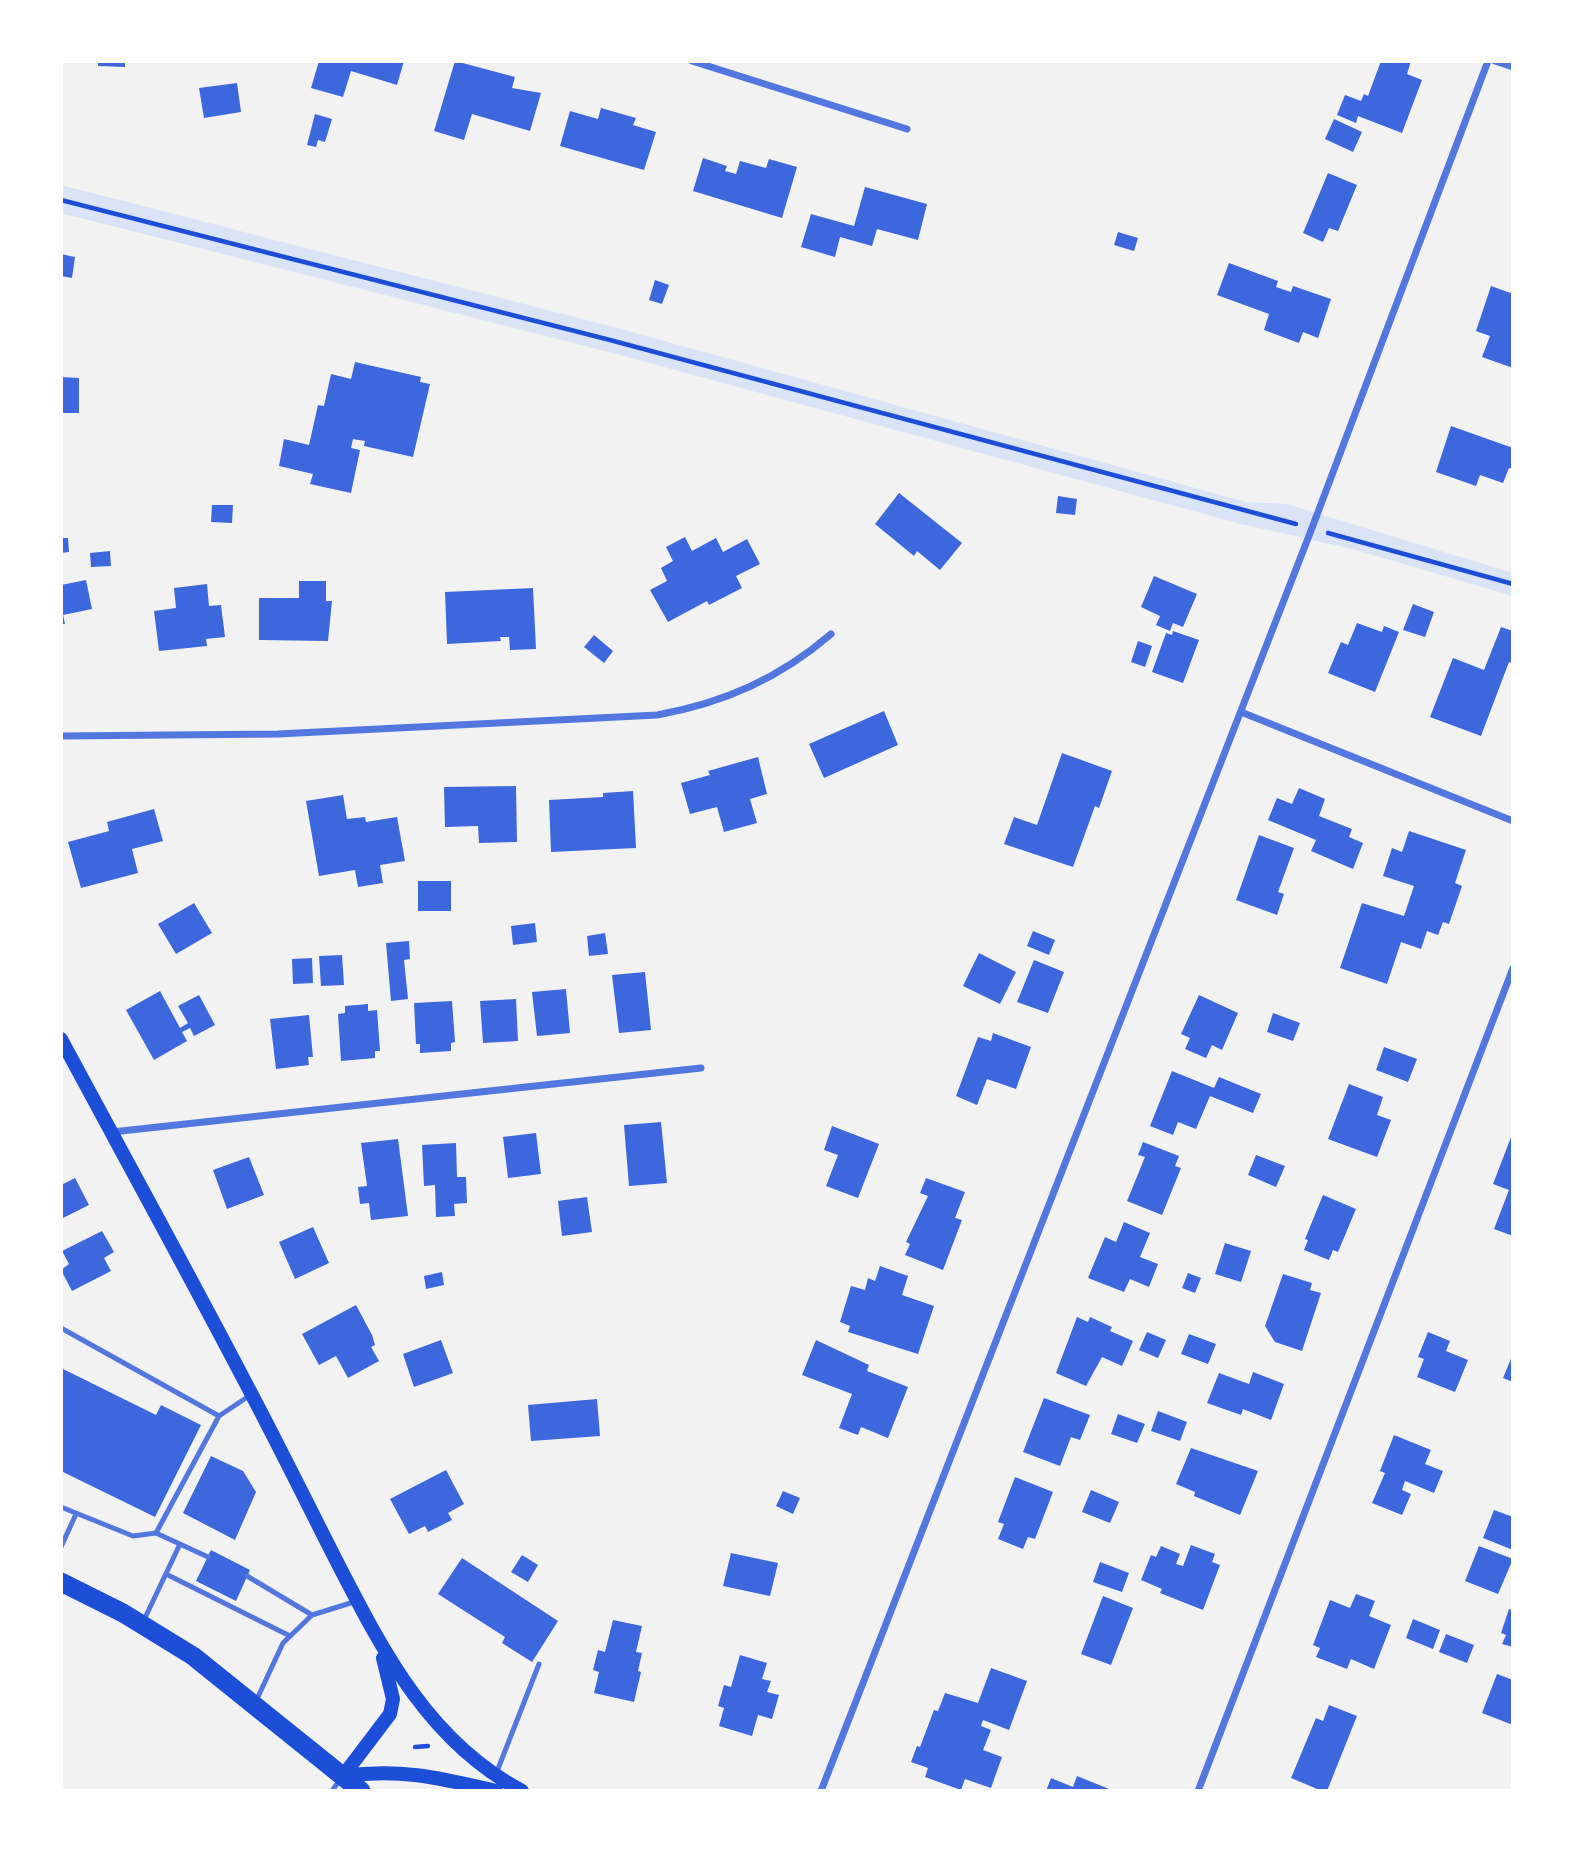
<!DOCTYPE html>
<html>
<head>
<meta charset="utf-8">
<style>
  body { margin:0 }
  #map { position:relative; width:1574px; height:1852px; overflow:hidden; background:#f2f2f2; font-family:Signika,sans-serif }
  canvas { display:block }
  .frame { position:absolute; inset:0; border:63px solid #fff; pointer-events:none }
</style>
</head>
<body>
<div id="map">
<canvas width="1574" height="1852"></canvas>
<div class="frame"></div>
</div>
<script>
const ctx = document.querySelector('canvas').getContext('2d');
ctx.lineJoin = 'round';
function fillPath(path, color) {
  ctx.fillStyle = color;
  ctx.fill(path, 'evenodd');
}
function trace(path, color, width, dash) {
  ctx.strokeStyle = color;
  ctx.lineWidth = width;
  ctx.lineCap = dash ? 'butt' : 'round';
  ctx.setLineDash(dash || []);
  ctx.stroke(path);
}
fillPath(new Path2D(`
  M61,185L614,327L1246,502L1287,504L1513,573V596L1352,549L1241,524L609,352L61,213Z`), '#dbe4f7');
fillPath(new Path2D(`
  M98,61H125V67L98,66Z
  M319,61H404L397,85L351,71L343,97L311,88Z
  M455,61L515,77L512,88L541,93L530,131L472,114L464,140L434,131Z
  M1381,61H1411L1407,74L1422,80L1402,133L1358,116L1356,123L1337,115L1345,95L1361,101L1364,94L1368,96Z
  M237,83L241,112L204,118L199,88Z
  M601,108L636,118L633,125L656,132L644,170L560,146L570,111L598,119Z
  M315,114L332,119L325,142L318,140L316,147L307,145Z
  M1334,119L1362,132L1353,152L1325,139Z
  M703,158L727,166L725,171L736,174L740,161L766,168L769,159L797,167L782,218L693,191Z
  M1328,173L1357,185L1338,231L1329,228L1323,242L1303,233Z
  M865,187L927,204L918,240L877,229L872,246L840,237L835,257L801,247L811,214L854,226Z
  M1118,232L1138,238L1134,251L1114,245Z
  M61,254L75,257L72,278L61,276Z
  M1229,263L1278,281L1276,287L1291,292L1293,286L1331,299L1318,338L1303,332L1299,343L1264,330L1269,314L1217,295Z
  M655,280L669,285L662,304L649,300Z
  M1491,286L1513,294V368L1482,357L1490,336L1476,331Z
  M355,362L421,377L420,382L430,384L413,457L364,446L365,441L353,439L351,448L360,450L351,493L310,484L313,474L279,466L284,439L309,445L318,405L324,406L331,374L351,379Z
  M61,377L79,378V413H61Z
  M1451,426L1513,448V469L1509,468L1503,483L1480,475L1476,486L1436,472Z
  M899,493L962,543L940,570L917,551L914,556L875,524Z
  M1058,496L1077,499L1075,515L1056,513Z
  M212,505H233L232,523L211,522Z
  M685,537L692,551L716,538L723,552L747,539L760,564L736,576L742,588L709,605L707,601L668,622L650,590L667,581L661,568L673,561L666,547Z
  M61,538H68L69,552L61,553Z
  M110,551L111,566L91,567L90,553Z
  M1154,576L1197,594L1183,627L1173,623L1170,631L1156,625L1160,616L1141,607Z
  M86,580L92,609L63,615L65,624H61V585Z
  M299,581H326V601H332L328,641L259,640V598H299Z
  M207,584L209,606L221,605L225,637L206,639L207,646L159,651L154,611L176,608L174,588Z
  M533,588L536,649L510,650L509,637H500L501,641L447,644L445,592Z
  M1413,604L1434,612L1425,637L1403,630Z
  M1357,623L1382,632L1384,626L1399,632L1375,692L1328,673L1341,642L1348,645Z
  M1501,627L1513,631V663L1509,662L1481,736L1430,717L1453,658L1484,670Z
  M1173,631L1199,640L1183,683L1152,672L1166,633L1172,635Z
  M594,635L613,651L604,663L584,647Z
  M1138,641L1152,646L1145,667L1131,662Z
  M884,711L898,745L824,778L809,744Z
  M1062,753L1112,771L1099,808L1095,806L1073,867L1004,844L1014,817L1037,825Z
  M758,757L767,794L750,799L757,823L724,832L717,807L690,814L681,783L710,775L708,771Z
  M516,786L517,842L479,843L478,826L445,827L444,787Z
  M1299,788L1325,799L1319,816L1352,829L1349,837L1363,843L1353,869L1311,851L1316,840L1268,820L1277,798L1292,804Z
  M633,791L636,848L551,852L549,800L603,797V793Z
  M343,795L347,819L365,817L366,822L397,817L405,861L380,865L383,883L358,887L355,870L319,876L306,801Z
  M154,809L163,841L132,849L138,873L81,888L68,842L109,831L107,822Z
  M1409,831L1466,850L1455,883L1462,886L1449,924L1443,922L1438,935L1427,931L1421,949L1401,942L1387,984L1340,968L1362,903L1404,916L1414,886L1383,876L1392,848L1402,852Z
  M1259,835L1294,848L1278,892L1284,894L1277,915L1236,900Z
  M418,881H451V911H418Z
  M194,903L212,933L176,954L158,924Z
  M535,923L537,942L513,945L511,926Z
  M1033,931L1055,940L1049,955L1027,946Z
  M605,933L608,954L589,956L587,936Z
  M409,941L410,959L404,960L408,999L391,1001L386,943Z
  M979,953L1016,972L1000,1004L963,986Z
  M342,955L344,985L321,986L319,956Z
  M312,958L313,983L293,984L292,959Z
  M1034,960L1064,972L1048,1013L1017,1002Z
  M645,972L651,1030L619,1033L612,975Z
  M566,989L570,1033L537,1036L532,992Z
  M160,991L180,1028L188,1023L178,1006L199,995L215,1025L194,1036L190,1028L182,1032L187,1041L154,1060L126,1010Z
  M1199,995L1238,1013L1222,1050L1212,1045L1206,1058L1185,1049L1190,1038L1181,1034Z
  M516,999L518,1041L483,1043L480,1001Z
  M452,1001L455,1042L451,1043V1051L420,1053V1044H416L414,1003Z
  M368,1004V1011L377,1010L380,1051H375V1058L341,1061L338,1014L345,1013V1006Z
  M1273,1013L1300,1023L1293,1041L1267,1032Z
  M309,1015L313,1057H308L309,1065L276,1069L270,1019Z
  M993,1033L1031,1047L1016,1089L987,1079L977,1105L956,1096L978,1037L991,1041Z
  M1384,1047L1417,1059L1408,1082L1376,1070Z
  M1172,1071L1214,1088L1219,1077L1261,1094L1253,1113L1210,1096L1196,1129L1178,1122L1173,1135L1150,1126Z
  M1349,1084L1383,1097L1377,1115L1391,1120L1377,1157L1328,1139Z
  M661,1122L667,1183L629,1186L624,1125Z
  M832,1126L879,1144L858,1198L826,1186L838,1155L824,1150Z
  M1513,1132V1236L1494,1229L1509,1190L1493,1184Z
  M536,1133L541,1174L508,1178L503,1137Z
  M398,1139L408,1216L371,1220L369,1203L360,1204L358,1187L367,1186L361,1143Z
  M1143,1142L1179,1156L1175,1166L1181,1168L1162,1215L1127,1201L1145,1157L1138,1155Z
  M456,1143L457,1177H466L467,1203L454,1204L455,1216L436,1217L435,1185L424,1186L422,1145Z
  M1256,1155L1285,1166L1276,1187L1248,1175Z
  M249,1157L264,1195L227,1209L213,1170Z
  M75,1178L89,1205L61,1219V1185Z
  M926,1178L965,1192L955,1218L962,1220L943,1270L905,1255L910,1244L906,1242L928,1196L920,1193Z
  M1323,1195L1356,1209L1338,1252L1333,1250L1329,1260L1304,1250L1308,1240L1305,1239Z
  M587,1197L592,1232L562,1236L558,1201Z
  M1124,1222L1150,1233L1140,1257L1158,1264L1149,1287L1130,1279L1124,1292L1088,1278L1105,1237L1116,1242Z
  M313,1227L329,1263L295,1279L279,1242Z
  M102,1231L114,1252L104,1258L111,1271L72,1291L61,1270L69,1264L62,1251Z
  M1225,1243L1251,1251L1241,1282L1215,1274Z
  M880,1266L908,1276L902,1295L934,1306L918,1354L848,1332L850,1326L840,1322L851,1286L865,1290L868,1278L875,1281Z
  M442,1272L444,1285L426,1289L424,1276Z
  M1188,1273L1201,1278L1195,1293L1182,1288Z
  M1283,1274L1312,1283L1310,1290L1321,1293L1302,1351L1275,1342L1265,1326Z
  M356,1305L372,1335L375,1345L371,1347L379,1361L348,1378L336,1356L319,1365L302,1334Z
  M1077,1317L1088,1322L1090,1317L1112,1327L1110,1331L1133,1341L1122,1366L1102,1357L1086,1386L1056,1373Z
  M1147,1332L1166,1340L1158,1358L1139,1350Z
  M1428,1332L1450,1341L1446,1351L1468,1360L1455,1392L1417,1377L1424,1359L1418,1357Z
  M1189,1334L1216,1344L1208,1364L1181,1354Z
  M441,1340L453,1373L414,1387L403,1354Z
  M816,1340L869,1365L867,1371L908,1387L888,1438L861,1427L858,1435L839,1428L852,1394L802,1375Z
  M1513,1354V1382L1503,1378Z
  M61,1368L156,1415L161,1405L201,1425L155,1517L61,1471Z
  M1253,1372L1284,1384L1271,1420L1243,1409L1241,1415L1207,1403L1219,1373L1249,1384Z
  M1044,1398L1090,1415L1080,1440L1071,1437L1060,1466L1023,1452Z
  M597,1399L600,1436L531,1441L528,1405Z
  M1158,1411L1187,1422L1180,1441L1151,1431Z
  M1118,1414L1145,1424L1137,1443L1111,1434Z
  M1394,1435L1431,1450L1425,1464L1443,1471L1434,1493L1405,1481L1402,1490L1411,1494L1402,1515L1372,1503L1385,1473L1380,1471Z
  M1191,1448L1258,1471L1240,1515L1194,1496L1195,1492L1176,1484Z
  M211,1456L243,1471L256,1492L235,1540L183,1513Z
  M446,1470L464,1504L448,1513L452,1520L428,1532L425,1526L409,1534L390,1499Z
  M1015,1477L1053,1492L1035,1539L1028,1537L1023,1549L998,1539L1004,1524L998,1522Z
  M1091,1490L1119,1502L1110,1523L1082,1512Z
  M783,1491L800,1498L793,1514L776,1506Z
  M1494,1510L1513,1517V1550L1483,1538Z
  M1191,1545L1215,1554L1212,1562L1220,1565L1203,1610L1160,1593L1162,1589L1141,1580L1151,1555L1156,1557L1161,1546L1180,1554L1176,1564L1183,1566Z
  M1479,1546L1513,1559L1498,1594L1465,1581Z
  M211,1550L250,1570L236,1601L196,1581Z
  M731,1553L778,1563L770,1596L723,1586Z
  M522,1555L538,1565L528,1582L511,1572Z
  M462,1558L558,1621L532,1662L502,1643L505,1637L438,1594Z
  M1100,1562L1129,1573L1122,1592L1093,1582Z
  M1356,1594L1375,1601L1369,1616L1391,1625L1374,1669L1351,1659L1347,1669L1316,1657L1320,1648L1313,1645L1330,1600L1350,1608Z
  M1103,1596L1133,1608L1111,1665L1081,1654Z
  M1509,1609L1513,1610V1647L1502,1644L1506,1635L1501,1633Z
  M1413,1619L1440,1630L1433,1649L1406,1638Z
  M613,1620L642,1626L636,1652L642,1653L638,1671L641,1672L634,1702L594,1693L599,1672L593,1670L598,1650L605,1652Z
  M1446,1634L1474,1645L1467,1663L1439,1652Z
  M740,1655L767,1663L762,1679L771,1681L767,1692L779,1695L772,1719L758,1715L752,1736L719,1726L724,1708L718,1706L724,1685L731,1687Z
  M991,1668L1027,1681L1009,1730L983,1720L981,1726L991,1730L983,1750L1002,1757L991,1788L965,1779L961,1790L925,1777L928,1768L911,1762L917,1746L920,1747L934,1710L938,1711L945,1693L978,1703Z
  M1497,1674L1513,1680V1725L1482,1713Z
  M1329,1705L1357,1716L1327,1791H1322L1291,1778L1316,1718L1323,1721Z
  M1077,1776L1114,1791H1046L1051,1778L1073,1787Z`), '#3d67dc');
trace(new Path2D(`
  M61,200L610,340L1296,524
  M1328,533L1513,584
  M415,1747L428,1746`), '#1d4ed8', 4.5);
trace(new Path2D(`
  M61,1328L219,1416L249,1396
  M61,1507L133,1536L156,1533L208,1557
  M156,1533L219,1416
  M61,1547L76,1514
  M166,1574L290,1636
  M247,1576L312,1615
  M144,1620L180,1544
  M256,1701L283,1643L312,1615L357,1601
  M496,1774L539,1664
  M332,1791L341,1778`), '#5277de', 5);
trace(new Path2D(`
  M692,61L907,129
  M1495,61L1513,67
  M1241,712L1513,821
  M61,736L278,734L657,715C724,703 780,678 831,634
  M112,1132L701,1068
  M821,1791L1312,528L1488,61
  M1198,1791L1513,968`), '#5277de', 7);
trace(new Path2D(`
  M61,1039C125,1158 190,1276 252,1395C281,1450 308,1505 336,1560C383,1651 428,1741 522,1791
  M343,1776C401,1768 440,1778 496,1791
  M343,1776L390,1714L393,1699L383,1658`), '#1d4ed8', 14);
trace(new Path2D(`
  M61,1582L123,1613L193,1656L361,1791`), '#1d4ed8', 19);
</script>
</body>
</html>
